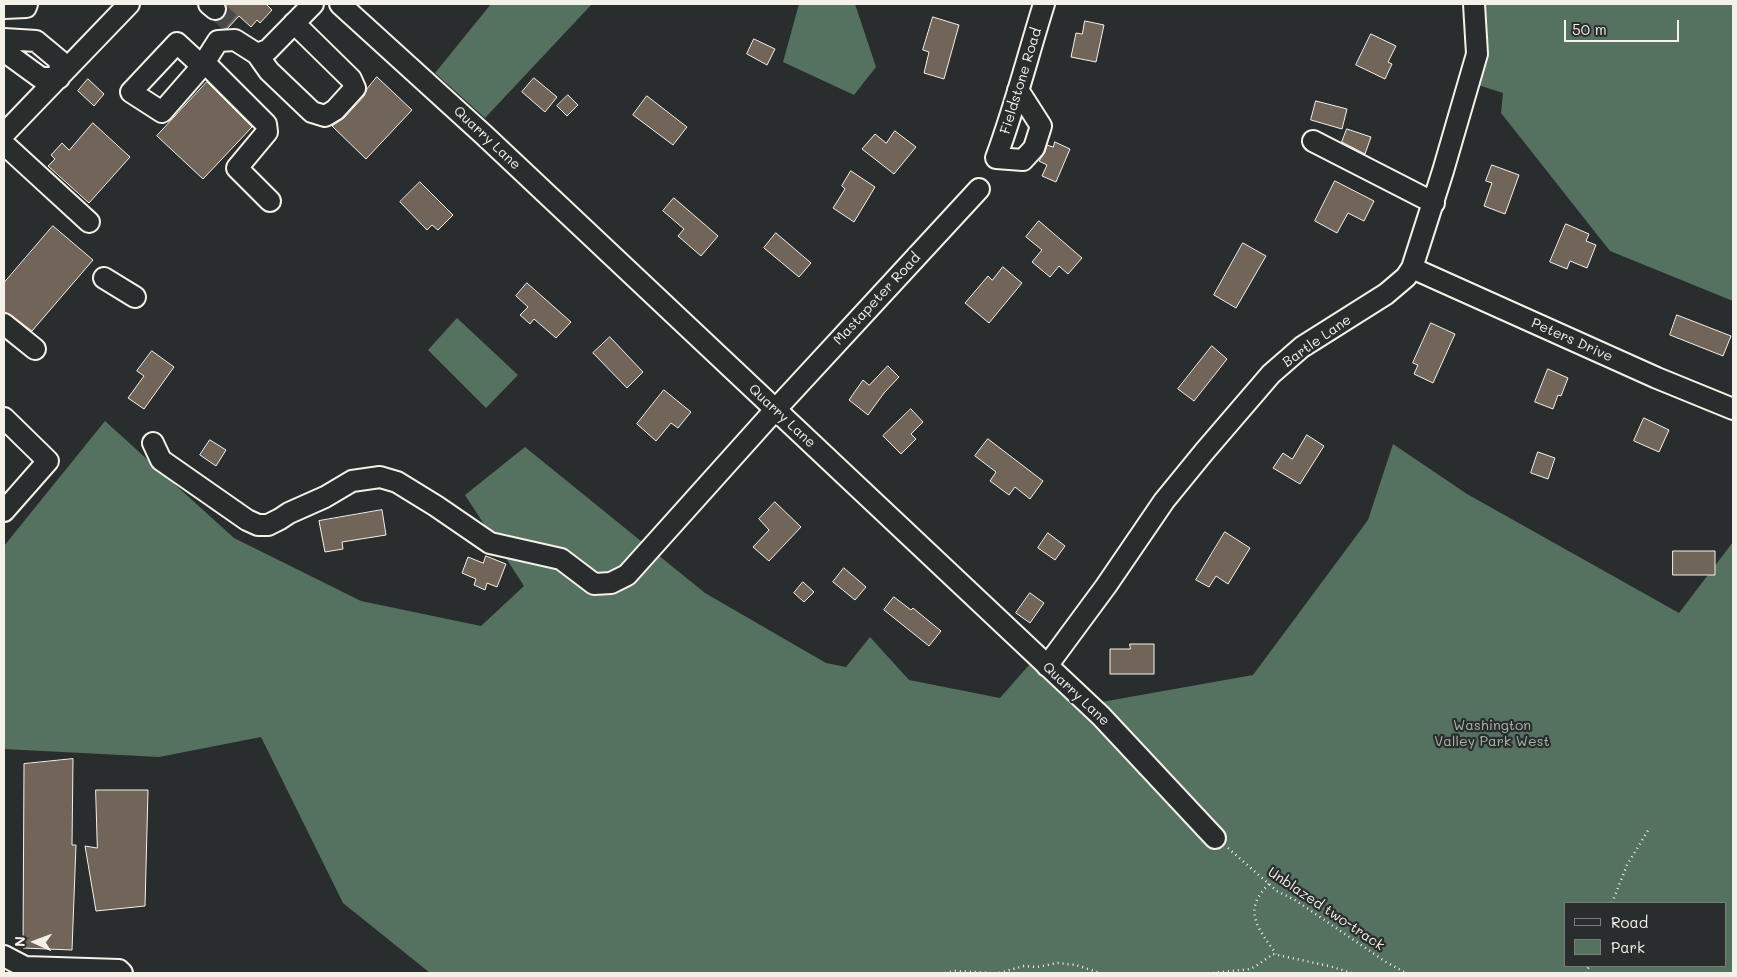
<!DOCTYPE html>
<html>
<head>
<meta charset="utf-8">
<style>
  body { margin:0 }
  #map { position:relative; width:1737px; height:977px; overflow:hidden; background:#2a2d2e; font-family:Mali,sans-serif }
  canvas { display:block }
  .frame { position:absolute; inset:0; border:5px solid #f4f1e8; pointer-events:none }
  .legend { position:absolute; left:1564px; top:902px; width:162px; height:65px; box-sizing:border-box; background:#2a2d2e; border:1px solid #7b7b78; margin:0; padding:6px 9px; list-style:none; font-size:15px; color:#f4f1e8 }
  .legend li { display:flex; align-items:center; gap:10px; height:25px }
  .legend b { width:25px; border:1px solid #7b7b78 }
  .north { position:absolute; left:10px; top:917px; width:50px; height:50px; -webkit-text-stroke:4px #2a2d2e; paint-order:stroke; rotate:272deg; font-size:14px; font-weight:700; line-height:20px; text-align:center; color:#f4f1e8 }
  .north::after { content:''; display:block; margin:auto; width:18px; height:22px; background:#f4f1e8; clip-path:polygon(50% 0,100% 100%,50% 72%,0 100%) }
  .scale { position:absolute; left:1564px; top:20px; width:115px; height:22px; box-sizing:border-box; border:2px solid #f4f1e8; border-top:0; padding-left:6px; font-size:15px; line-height:18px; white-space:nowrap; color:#f4f1e8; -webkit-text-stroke:4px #2a2d2e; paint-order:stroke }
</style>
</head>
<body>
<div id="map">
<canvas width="1737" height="977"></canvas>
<div class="frame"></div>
<ul class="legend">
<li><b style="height:6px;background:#2a2d2e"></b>Road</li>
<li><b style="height:14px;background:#557160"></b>Park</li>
</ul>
<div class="north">N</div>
<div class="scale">50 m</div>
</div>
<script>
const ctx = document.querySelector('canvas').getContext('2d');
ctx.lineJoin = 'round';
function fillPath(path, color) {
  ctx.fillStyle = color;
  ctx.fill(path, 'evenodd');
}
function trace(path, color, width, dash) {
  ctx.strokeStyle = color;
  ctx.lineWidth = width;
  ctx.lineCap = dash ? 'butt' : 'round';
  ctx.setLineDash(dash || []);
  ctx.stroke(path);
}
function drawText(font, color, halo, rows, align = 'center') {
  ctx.font = font + ' Mali,sans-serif';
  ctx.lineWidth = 4.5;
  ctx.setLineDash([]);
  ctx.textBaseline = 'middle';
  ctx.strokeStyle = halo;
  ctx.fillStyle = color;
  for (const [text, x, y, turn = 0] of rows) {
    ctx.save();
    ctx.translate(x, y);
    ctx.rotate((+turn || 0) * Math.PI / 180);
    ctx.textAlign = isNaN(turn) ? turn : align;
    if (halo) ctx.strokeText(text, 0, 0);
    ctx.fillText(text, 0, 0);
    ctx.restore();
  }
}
fillPath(new Path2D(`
  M491,4H592L485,118L435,73Z
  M799,4H855L876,67L854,95L783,62Z
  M1480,4H1733V301L1610,251L1501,113L1503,93L1475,84Z
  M457,318L518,375L486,408L428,350Z
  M105,421L234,538L361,601L481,626L524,586L465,495L525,447L705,593L826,663L846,667L870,637L909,680L1000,698L1044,648L1096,703L1253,675L1368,520L1393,444L1467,494L1679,613L1733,542V973H430L343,903L261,737L159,757L4,749V546ZM1566,903H1726V966H1566Z`), '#557160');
const building = new Path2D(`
  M225,4H266L272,10L260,23L257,20L251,27L239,16L227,29H224L215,21L220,20L224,16L227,11Z
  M933,17L959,25L944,79L924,73L929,52L923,50Z
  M1085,21L1104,25L1096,62L1071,57L1076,33L1082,34Z
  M1371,34L1396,46L1388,62L1392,64L1385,79L1356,65Z
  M754,39L775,49L767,65L747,54Z
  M377,77L412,110L366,159L332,126L344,118L364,96L367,89Z
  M534,78L557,97L545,112L522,92Z
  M88,79L104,94L94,106L78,91Z
  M207,82L252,127L203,179L157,136Z
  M568,95L578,105L567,116L557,106Z
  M647,96L687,127L673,145L633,115Z
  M1316,101L1347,109L1342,129L1311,120Z
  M93,123L130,157L89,203L48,166L55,159L51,155L62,143L69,150Z
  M1347,129L1371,137L1365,154L1342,142Z
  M895,131L916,147L894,174L862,149L875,134L886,143Z
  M1055,142L1070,149L1056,182L1042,176L1047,165L1039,161L1045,152L1047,145L1053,147Z
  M1492,165L1519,175L1505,214L1484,206L1492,183L1486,181Z
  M851,171L875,187L854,222L833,208L845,189L842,186Z
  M1335,181L1374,201L1364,221L1348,213L1337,233L1315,221Z
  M420,182L453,215L438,230L432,225L427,230L400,202Z
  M674,198L718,236L701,256L678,236L684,229L663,211Z
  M1039,221L1082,258L1068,274L1059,266L1050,277L1032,262L1042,250L1026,237Z
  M1566,224L1589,234L1586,241L1596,245L1587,268L1570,261L1567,269L1550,262Z
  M53,226L93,260L32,331L11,315L4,312V283Z
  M776,233L811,263L799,277L764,248Z
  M1243,243L1266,256L1236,308L1214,295Z
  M1003,267L1022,283L989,323L965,303L988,276L992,280Z
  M527,283L571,322L556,338L534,319L530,324L520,315L528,307L516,296Z
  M1677,315L1731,336L1723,356L1670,335Z
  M1431,323L1455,334L1433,383L1414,374L1418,365L1413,363Z
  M610,337L643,372L627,388L593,353Z
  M1212,346L1227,359L1194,401L1178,389Z
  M152,351L174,367L144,409L128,398L144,376L137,371Z
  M888,366L899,377L884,393L868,415L849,400L863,380L869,385Z
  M1548,369L1568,378L1561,396L1558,395L1553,409L1535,402Z
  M664,390L691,412L678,428L671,423L656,441L637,424Z
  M911,409L923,422L911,434L916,439L901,454L883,436Z
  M1644,418L1669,430L1659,452L1634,441Z
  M1307,435L1324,446L1300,484L1273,468L1283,453L1292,459Z
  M988,439L1043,481L1030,499L1015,487L1009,495L990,481L996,472L975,456Z
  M210,440L226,450L216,466L200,455Z
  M1538,452L1555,458L1548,479L1531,473Z
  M775,502L801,527L769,561L753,547L769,530L759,519Z
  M382,510L386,535L342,542L343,549L325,552L319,521Z
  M1225,532L1250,548L1228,584L1216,576L1209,587L1196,580Z
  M1048,533L1065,546L1055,560L1038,548Z
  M1673,551H1715V575H1673Z
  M486,556L506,564L497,587L487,583L485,590L474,585L476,579L462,573L468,557L483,563Z
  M844,568L866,587L855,600L833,582Z
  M803,582L814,592L804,602L794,593Z
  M1030,593L1044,603L1030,623L1016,613Z
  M894,597L911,610L913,608L941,631L929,646L884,610Z
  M1130,644H1154V674H1110V649H1130Z
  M73,759L72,845H76L72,950L23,948L24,764Z
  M96,790H148L145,906L96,911L85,846L97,848Z`);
fillPath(building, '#716458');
trace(building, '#f4f1e8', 1);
trace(new Path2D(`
  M215,9L232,24`), '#484a4a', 20, [20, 10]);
const minor = new Path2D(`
  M209,4L215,9
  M340,4L484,135L1101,716L1215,838
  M4,8L26,7L27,4
  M4,39L36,41L60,61L59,78
  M177,43L202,66L162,112L131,92Z
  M4,51L41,78H59
  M257,54L269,71L312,112L325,116L335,110L355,88L351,79L294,23
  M204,62L266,124L267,132L237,168L270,201
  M202,66L218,41L235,40L257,54L268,50L313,4
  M1018,90L1041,126L1034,148L1023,160L996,158C1015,107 1028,55 1044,4
  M4,134L129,4
  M1313,141L1434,203
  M4,144L89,222
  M1412,268L1657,378L1733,409
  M104,278L135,297
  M4,324L35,349
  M4,418L48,461L4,511
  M153,443L161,460L247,520L258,525H268L280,519L289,513L325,497L352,481L380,477L397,482L436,506L490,543L561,559L594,584L611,583L627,575L775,410L979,189
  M1047,666L1106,586L1164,501L1204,452L1271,374L1302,347L1386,294L1406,277L1412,268L1443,171L1477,54L1474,4
  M4,956L25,967L119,970L122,973`);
trace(minor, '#f4f1e8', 24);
trace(new Path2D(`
  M1228,848L1277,891L1295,900L1386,962L1406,973
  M1269,884C1241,911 1259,929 1276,954
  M1612,903L1627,865L1649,829
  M945,973L955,971L992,973
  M999,973L1024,966L1037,967L1058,963L1076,965L1100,973
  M1213,973L1250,969L1256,966L1273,954L1329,966L1352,973
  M1586,973L1589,966`), '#f4f1e8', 2.5, [1, 4]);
trace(minor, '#2a2d2e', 20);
drawText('14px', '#f4f1e8', '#2a2d2e', [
  ["Fieldstone Road",1021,81,-73],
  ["Quarry Lane",487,138,43],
  ["Mastapeter Road",877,299,-47],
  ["Peters Drive",1572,340,24],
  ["Bartle Lane",1317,341,-35],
  ["Quarry Lane",782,416,43],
  ["Quarry Lane",1076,694,43],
  ["Unblazed two-track",1326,909,34]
]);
drawText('14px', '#acb7ab', '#2a2d2e', [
  ["Washington",1492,726],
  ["Valley Park West",1492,742]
]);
</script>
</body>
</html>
